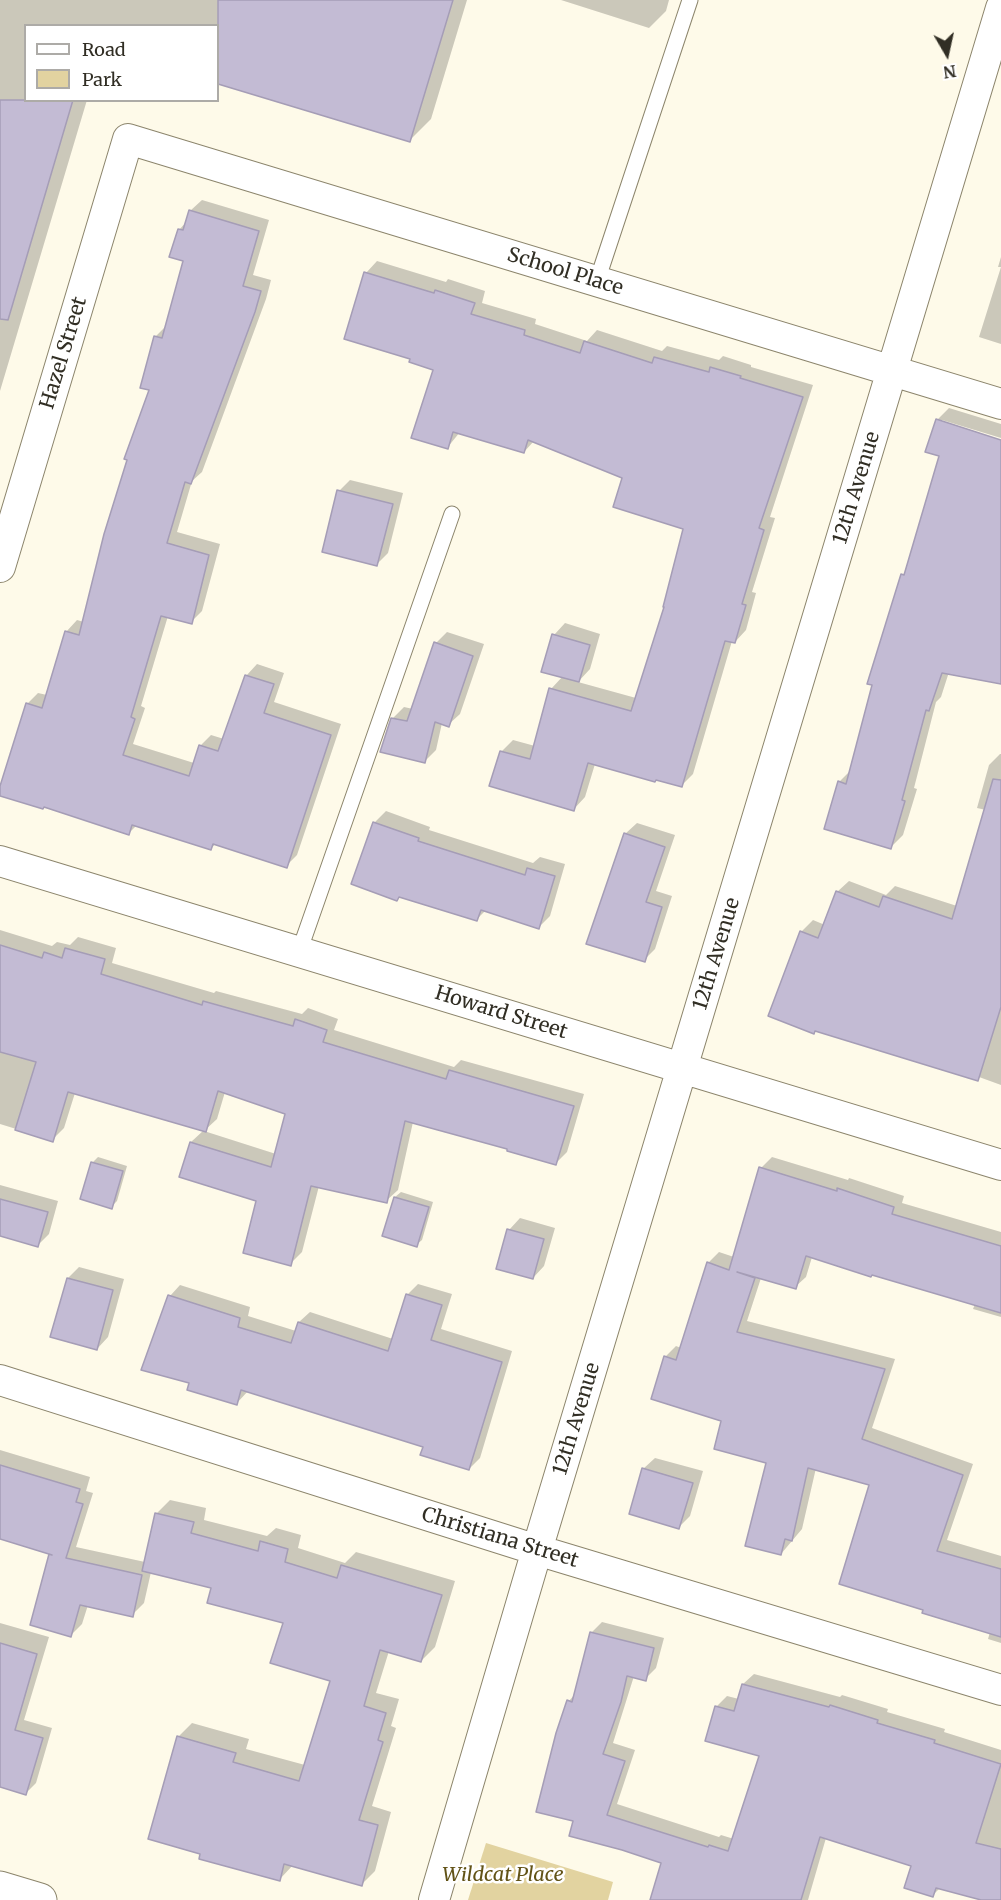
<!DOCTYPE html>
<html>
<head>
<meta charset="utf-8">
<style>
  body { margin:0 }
  #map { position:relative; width:1001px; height:1900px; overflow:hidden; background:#fefae9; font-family:Merriweather,serif }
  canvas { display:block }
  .legend { position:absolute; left:24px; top:24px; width:195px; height:78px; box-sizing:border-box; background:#fff; border:2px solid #adaba7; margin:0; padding:8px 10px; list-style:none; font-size:18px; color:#312e24 }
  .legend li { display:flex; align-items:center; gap:12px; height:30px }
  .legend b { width:30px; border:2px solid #adaba7 }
  .north { position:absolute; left:917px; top:24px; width:60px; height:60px; -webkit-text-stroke:4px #fff; paint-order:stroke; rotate:171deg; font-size:16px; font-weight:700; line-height:24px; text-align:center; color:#312e24 }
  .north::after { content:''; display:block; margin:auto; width:21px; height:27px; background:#312e24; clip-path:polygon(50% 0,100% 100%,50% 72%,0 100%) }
</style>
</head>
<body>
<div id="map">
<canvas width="1001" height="1900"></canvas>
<ul class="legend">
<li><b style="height:8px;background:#fff"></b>Road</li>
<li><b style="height:16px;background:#e2d3a0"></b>Park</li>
</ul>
<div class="north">N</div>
</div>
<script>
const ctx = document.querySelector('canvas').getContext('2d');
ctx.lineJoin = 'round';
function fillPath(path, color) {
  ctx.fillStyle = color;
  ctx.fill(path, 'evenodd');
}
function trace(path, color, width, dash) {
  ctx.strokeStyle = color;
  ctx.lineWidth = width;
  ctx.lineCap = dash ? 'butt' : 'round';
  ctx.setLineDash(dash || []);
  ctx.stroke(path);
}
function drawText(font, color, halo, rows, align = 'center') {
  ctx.font = font + ' Merriweather,serif';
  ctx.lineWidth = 5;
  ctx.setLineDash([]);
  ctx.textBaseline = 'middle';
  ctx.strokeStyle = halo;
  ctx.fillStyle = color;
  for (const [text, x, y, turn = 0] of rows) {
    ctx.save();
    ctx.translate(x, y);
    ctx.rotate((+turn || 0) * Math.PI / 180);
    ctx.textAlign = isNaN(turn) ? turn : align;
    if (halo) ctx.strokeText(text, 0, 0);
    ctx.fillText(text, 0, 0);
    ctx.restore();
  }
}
fillPath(new Path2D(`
  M486,1843L613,1882L608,1900H468Z`), '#e2d3a0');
fillPath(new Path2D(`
  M0,0H467L431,119L410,140L218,83V26H26V100H87L0,391Z
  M561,0H669L666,11L649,28Z
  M202,200L269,220L253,275L271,280L266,299L202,472L192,481L177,532L220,544L202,611L191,622L168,616L141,706L145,708L133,744L194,763L200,746L211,735L224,739L246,676L257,664L284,673L274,702L341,724L297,855L286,866L216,843L211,849L137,825L129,833L45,806L0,794L27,704L38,693L47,695L66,632L77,620L84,622L151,389L155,337L166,326L185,260L179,230L187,221L190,211Z
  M1001,257V344L979,337L1001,267H998Z
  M377,261L446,282L448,279L485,291L482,303L536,319L535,324L587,341L597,330L662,351L667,346L719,360L723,356L751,365V367L813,385L770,517L775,518L752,592L756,593L746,630L735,642L732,641L693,774L681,786L595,764L585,797L574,809L502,751L513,740L535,746L551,689L563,676L554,635L565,623L600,634L590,669L578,682L636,698L666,606L685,528L624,477L534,441L524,452L460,432L447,448L435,369L412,358L366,273Z
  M949,408L1001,424V438L942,420V423L1001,441V683L949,672L941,697L936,702L914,788L917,789L903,835L890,848L839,782L850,771L902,575L907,571L941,455L937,420Z
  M350,480L403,493L388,553L377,564L339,491Z
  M447,632L484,644L460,714L448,725L442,723L436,750L424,762L393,718L404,707L413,709L436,643Z
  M1000,754H1001V1085L979,1077L801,932L813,920L825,925L837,892L849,881L886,895L895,886L957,906L986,810L977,808L989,765Z
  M386,811L430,827L429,830L533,863L540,857L565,864L550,916L539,927L486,910L477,919L353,883L375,822Z
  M637,823L675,835L656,891L672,896L655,949L644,960L625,834Z
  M0,930L52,946L57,942L70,945L78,937L116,948L112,963L214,993L216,991L302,1014L308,1008L338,1019L334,1030L454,1067L461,1060L584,1094L567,1152L555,1164L509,1148L413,1122L398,1190L386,1201L319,1186L302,1252L290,1264L258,1200L191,1142L204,1130L75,1093L64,1128L52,1140L0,1124ZM225,1092L287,1113L276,1154L204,1131L217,1119Z
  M98,1157L127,1166L117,1201L111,1207L93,1162Z
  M772,1157L848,1180L849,1178L904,1196L902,1203L1001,1232V1317L973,1309L975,1304L812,1257L806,1277L795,1287L761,1278L747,1321L895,1359L872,1428L973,1464L947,1540L1001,1556V1643L988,1639L990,1632L871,1484L816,1468L802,1529L781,1554L768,1462L723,1420L665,1357L676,1346L681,1348L708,1263L719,1252L734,1257L761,1168Z
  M0,1185L58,1201L49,1234L38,1245L0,1235Z
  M401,1192L433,1202L422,1240L416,1245L395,1197Z
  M520,1218L555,1228L544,1266L533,1278L509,1230Z
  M79,1267L124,1279L108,1337L97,1349L68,1278Z
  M418,1284L452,1294L441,1329L512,1351L480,1458L469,1469L425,1446L248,1391L237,1403L191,1382L170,1296L180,1285L250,1307L248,1316L296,1331L299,1322L310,1312L393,1339L407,1295Z
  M0,1450L90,1477L86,1491L93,1493L76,1547L145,1562L156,1514L170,1500L206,1508L204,1520L267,1536L276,1528L301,1535L298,1548L345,1563L356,1552L455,1581L435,1647L421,1661L389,1651L376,1693L399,1699L391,1726L396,1728L372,1806L391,1812L375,1871L361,1885L293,1865L280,1879L178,1737L192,1723L249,1739L246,1749L305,1765L332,1680L284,1622L212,1587L151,1572L144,1603L132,1615L88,1605L82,1624L71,1635L52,1553L0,1538Z
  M655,1458L703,1471L690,1516L679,1527L643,1469Z
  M602,1622L664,1638L656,1668L645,1679L634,1676L613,1743L635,1750L617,1804L719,1837L721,1835L734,1839L760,1754L716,1707L727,1696L739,1699L743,1684L754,1674L840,1697L842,1695L888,1709L887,1712L945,1729L944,1732L1001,1750V1900H987L940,1888L932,1896L913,1865L826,1838L808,1900H651L662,1862L575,1820L569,1701L575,1694L592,1632Z
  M0,1623L49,1637L24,1720L52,1728L36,1783L26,1793L0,1786Z`), '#0003');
const building = new Path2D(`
  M218,0H453L410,142L218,84Z
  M0,100H73L8,320L0,319Z
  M189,210L259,231L243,286L261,291L255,312L191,484L185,482L167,543L209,555L192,624L161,616L131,717L135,719L123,755L189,776L199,745L218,751L245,675L274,684L264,713L331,735L287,868L213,844L211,850L132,825L129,835L44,807L43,809L0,796V786L26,703L42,708L65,631L79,635L104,534L127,460L124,459L149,390L140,388L154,336L162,338L183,261L169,257L178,229L183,230Z
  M364,272L434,293L435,290L475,303L471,314L525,330L524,335L580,353L584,341L652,363L654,357L709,372L710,367L741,376L740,378L803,397L759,528L764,530L742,604L746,605L735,643L725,641L682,787L656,780L655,782L588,763L574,811L489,786L500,751L530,759L549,688L631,711L664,607H663L683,529L613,507L622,478L528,440L524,453L453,432L448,449L411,438L433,370L409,362L410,359L344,339Z
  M936,419L1001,440V684L942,673L929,711L926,710L902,800L905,801L891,849L824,829L838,781L846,784L872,685L867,684L901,574L904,575L939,456L925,452Z
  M337,490L393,504L377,566L322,552Z
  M552,634L590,645L579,682L541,672Z
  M434,642L473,656L449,727L435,722L425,763L380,752L391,718L407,721Z
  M993,779L1001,780V1007L978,1081L815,1031L814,1034L768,1016L800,931L818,938L836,891L879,907L883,896L952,919Z
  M373,822L419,838L418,841L525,875L527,868L555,876L539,929L481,910L477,921L399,897L397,901L351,884Z
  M624,833L665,847L646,902L662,907L645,962L586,944Z
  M0,945L42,958L44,952L62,958L65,948L105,959L101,974L202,1005L203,1001L293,1026L295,1019L327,1030L323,1042L446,1079L449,1070L574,1106L556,1165L507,1151V1149L405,1121L387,1203L311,1186L291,1266L243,1253L256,1201L179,1177L190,1142L271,1167L285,1114L218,1091L206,1132L68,1092L53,1142L15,1130L36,1062L0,1052Z
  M91,1162L123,1171L112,1209L80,1199Z
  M759,1167L837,1191V1188L894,1207L892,1214L1001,1246V1313L872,1275L871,1277L806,1256L796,1289L737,1272L755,1278L737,1332L885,1369L862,1439L963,1475L937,1551L1001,1569V1637L922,1613L923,1610L839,1584L869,1485L808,1468L792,1541L785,1539L781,1555L745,1546L766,1463L714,1449L721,1421L651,1399L664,1356L676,1360L707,1262L729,1270Z
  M394,1197L429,1207L417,1247L382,1236Z
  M0,1199L48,1212L38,1247L0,1236Z
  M507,1229L544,1239L533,1279L496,1269Z
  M67,1278L113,1290L97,1350L50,1337Z
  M406,1294L442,1305L431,1340L502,1362L469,1470L420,1455L423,1447L241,1390L237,1405L187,1390L189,1383L141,1370L168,1295L240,1318L238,1327L291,1343L298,1322L388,1351Z
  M0,1465L80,1489L76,1502L83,1504L66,1558L142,1575L133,1617L80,1605L71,1637L30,1625L49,1554L52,1555L0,1539Z
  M642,1468L693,1483L679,1529L629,1514Z
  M155,1513L194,1522L191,1533L258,1551L260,1541L288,1549L285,1562L337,1578L341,1565L442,1595L421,1662L380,1650L364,1706L386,1713L378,1740L383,1742L359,1820L378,1825L362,1886L284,1864L280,1881L199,1859L200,1854L148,1839L177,1736L236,1753L233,1762L299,1781L330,1681L270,1663L283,1623L207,1603L211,1588L142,1571Z
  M590,1632L654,1648L646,1681L627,1676L621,1702L603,1754L625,1761L607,1815L708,1847L709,1845L728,1851L759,1756L705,1741L715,1706L734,1711L742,1684L829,1707L830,1705L878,1720L877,1723L935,1740L934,1743L1001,1764L976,1843L1001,1849V1900H981L936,1888L933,1897L904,1888L911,1866L820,1837L801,1900H650L661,1863L622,1850L569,1836L573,1821L536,1812L556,1733L567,1700L572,1702Z
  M0,1643L37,1654L15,1730L43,1738L26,1795L0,1787Z`);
fillPath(building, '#c3bbd4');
trace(building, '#a59db6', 1.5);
const service = new Path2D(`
  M597,281L690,0
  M299,952L452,514`);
const minor = new Path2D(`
  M0,567L128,139L1001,404
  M0,861L1001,1165
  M0,1380L537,1550L1001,1690
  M434,1900L537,1550L1001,8`);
const primary = new Path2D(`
  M0,1888L40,1900`);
trace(service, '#8c856c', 17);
trace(minor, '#8c856c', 32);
trace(primary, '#8c856c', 35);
trace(service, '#fff', 15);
trace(minor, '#fff', 30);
trace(primary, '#fff', 33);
drawText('20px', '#312e24', '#fff', [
  ["School Place",565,272,17],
  ["Hazel Street",64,353,-73],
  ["12th Avenue",857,488,-73],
  ["12th Avenue",717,954,-73],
  ["Howard Street",501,1013,17],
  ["12th Avenue",577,1419,-73],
  ["Christiana Street",500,1538,17]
]);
drawText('italic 20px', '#625317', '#fff', [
  ["Wildcat Place",503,1875]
]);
</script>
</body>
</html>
